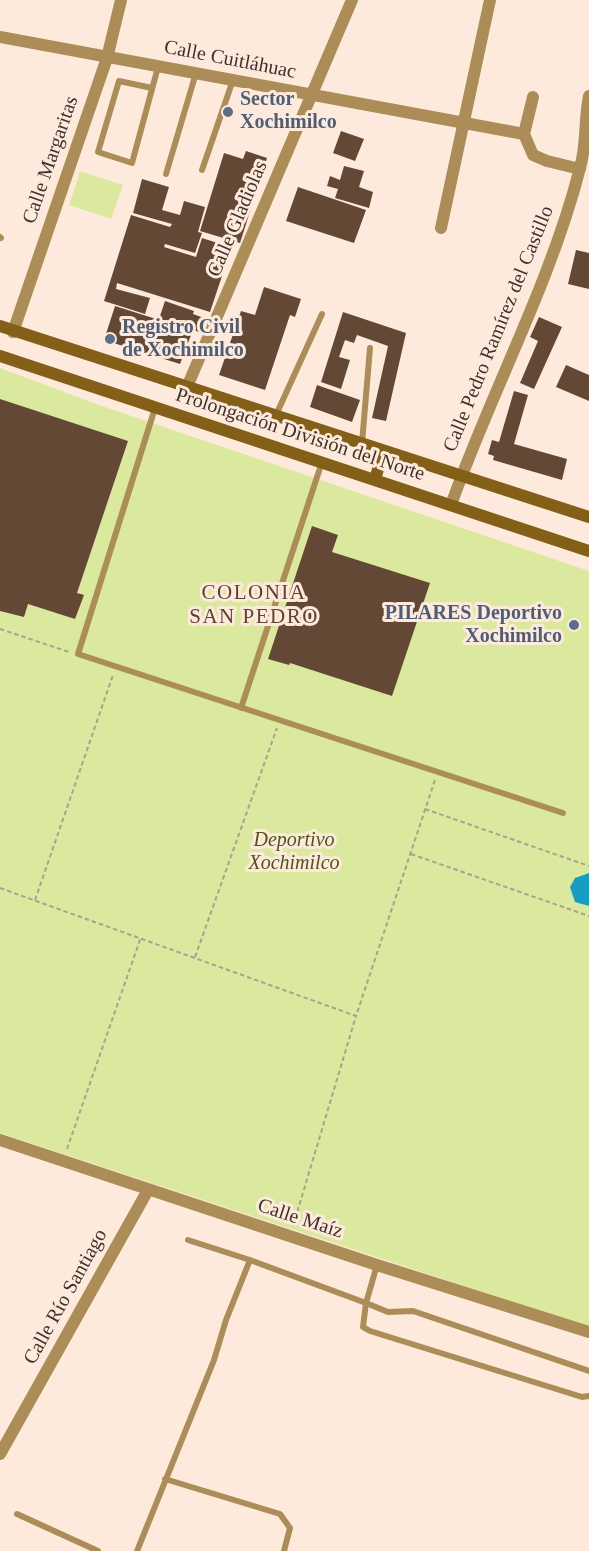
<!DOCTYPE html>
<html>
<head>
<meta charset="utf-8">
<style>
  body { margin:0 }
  canvas { display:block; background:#feeadc }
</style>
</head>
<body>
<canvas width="589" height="1551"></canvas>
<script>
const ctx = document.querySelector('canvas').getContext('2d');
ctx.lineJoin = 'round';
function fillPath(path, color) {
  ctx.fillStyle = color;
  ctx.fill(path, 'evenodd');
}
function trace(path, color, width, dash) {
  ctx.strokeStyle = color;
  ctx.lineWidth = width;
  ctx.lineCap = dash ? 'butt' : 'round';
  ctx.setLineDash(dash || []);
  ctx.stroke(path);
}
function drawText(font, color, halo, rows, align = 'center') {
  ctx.font = font + ' "Times New Roman",serif';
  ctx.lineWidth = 6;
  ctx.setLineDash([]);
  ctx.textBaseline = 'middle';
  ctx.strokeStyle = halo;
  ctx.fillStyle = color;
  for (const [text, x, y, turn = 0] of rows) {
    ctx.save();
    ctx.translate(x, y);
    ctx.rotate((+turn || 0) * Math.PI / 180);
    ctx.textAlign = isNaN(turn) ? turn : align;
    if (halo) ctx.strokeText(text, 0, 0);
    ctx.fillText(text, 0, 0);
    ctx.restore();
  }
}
fillPath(new Path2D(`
  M80,171L123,185L111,219L69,205Z
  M0,368L99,405L589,571V1327L0,1133Z`), '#dbe99e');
fillPath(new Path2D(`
  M589,873V906L575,902L570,887L575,878Z`), '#169ec2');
fillPath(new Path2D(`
  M341,131L364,139L355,161L333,153Z
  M246,151L267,158L240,243L200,231L224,153L243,159Z
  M344,166L364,171L359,187L373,192L369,208L335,198L338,189L327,186L330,176L340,180Z
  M142,179L169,187L162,210L180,215L184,201L205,207L198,232L202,233L195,253L165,244L164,247L196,257L202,238L227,246L223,256L228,258L210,312L117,283L116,289L150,298L145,314L104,301L131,215L170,227L172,224L133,213Z
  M298,187L366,210L354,243L286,221Z
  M576,250L589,253V289L568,284Z
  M264,287L301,299L295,317L290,315L265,390L219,375L241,311L255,315Z
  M165,301L194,311L193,314L204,318L199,332L193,330L180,364L104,340L115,306L175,325L159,319Z
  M343,312L406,333L386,421L372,418L388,346L357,335L354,343L345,340L339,357L350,360L341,389L321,382Z
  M539,317L562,327L534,389L520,383L538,341L530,337Z
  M566,365L589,375V401L556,387Z
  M317,385L360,400L352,422L310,407Z
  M514,391L528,395L514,444L567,459L562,480L493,460L494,456L488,454L492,440L499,442Z
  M0,399L128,441L77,593L84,595L75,619L28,604L24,617L0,611Z
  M312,526L338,535L332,552L430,583L392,696L290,663L289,665L268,659Z`), '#644836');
trace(new Path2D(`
  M0,629L69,652
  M425,809L589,866
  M411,854L589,916
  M0,888L356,1016L435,780
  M35,900L113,675
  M195,957L277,728
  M67,1149L141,937
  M293,1226L356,1016`), '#af9e92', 2, [4.5, 3]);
trace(new Path2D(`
  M152,88L119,81L98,152L132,163L158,67
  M202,170L233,80
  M166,174L196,73
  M0,237L1,238
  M155,408L78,654L563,813
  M276,415L322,314
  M362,443L370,348
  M241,708L322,462
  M188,1240L250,1260
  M589,1371L413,1311L388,1312L366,1303L363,1327L370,1331L582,1397L589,1396
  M165,1479L280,1514L290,1528L284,1551
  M17,1514L98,1551
  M137,1551L214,1360L226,1320L250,1260L366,1303L377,1265`), '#ac8d58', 6);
trace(new Path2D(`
  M0,37L524,134L533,155L547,161L580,169
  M524,134L533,97
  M441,228L490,0
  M13,332L107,58L121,0
  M187,387L352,0
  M451,505C491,392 550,285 580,168C587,144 584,120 589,96
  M0,1140L377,1265L589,1332
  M0,1454L148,1190`), '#ac8d58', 12);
trace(new Path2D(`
  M0,326L589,517
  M0,356L589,551
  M375,480L383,451`), '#835f18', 12);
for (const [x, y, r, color] of [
  [228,112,6,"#5c6f8a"],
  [110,339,6,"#5c6f8a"],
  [574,625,6,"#5c6f8a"]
]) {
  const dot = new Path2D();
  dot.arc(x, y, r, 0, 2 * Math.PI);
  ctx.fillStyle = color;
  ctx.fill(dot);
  trace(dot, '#feeadc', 2);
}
drawText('20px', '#3f3229', '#feeadc', [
  ["Calle Cuitláhuac",230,60,11],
  ["Calle Margaritas",51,160,-71],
  ["Calle Gladiolas",238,219,-67],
  ["Calle Pedro Ramírez del Castillo",499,329,-68],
  ["Prolongación División del Norte",300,435,18],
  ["Calle Maíz",300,1219,18],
  ["Calle Río Santiago",66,1297,-61]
]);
drawText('bold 20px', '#4e5e75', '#feeadc', [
  ["Sector",240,100],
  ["Xochimilco",240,123],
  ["Registro Civil",122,328],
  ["de Xochimilco",122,351],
  ["PILARES Deportivo",562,614,"right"],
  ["Xochimilco",562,637,"right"]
], 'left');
drawText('italic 20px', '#4d5614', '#feeadc', [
  ["Deportivo",294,841],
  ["Xochimilco",294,864]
]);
ctx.letterSpacing = '1.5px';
drawText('21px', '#5f4331', '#feeadc', [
  ["COLONIA",254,593],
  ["SAN PEDRO",254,617]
]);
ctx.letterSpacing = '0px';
</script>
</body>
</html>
